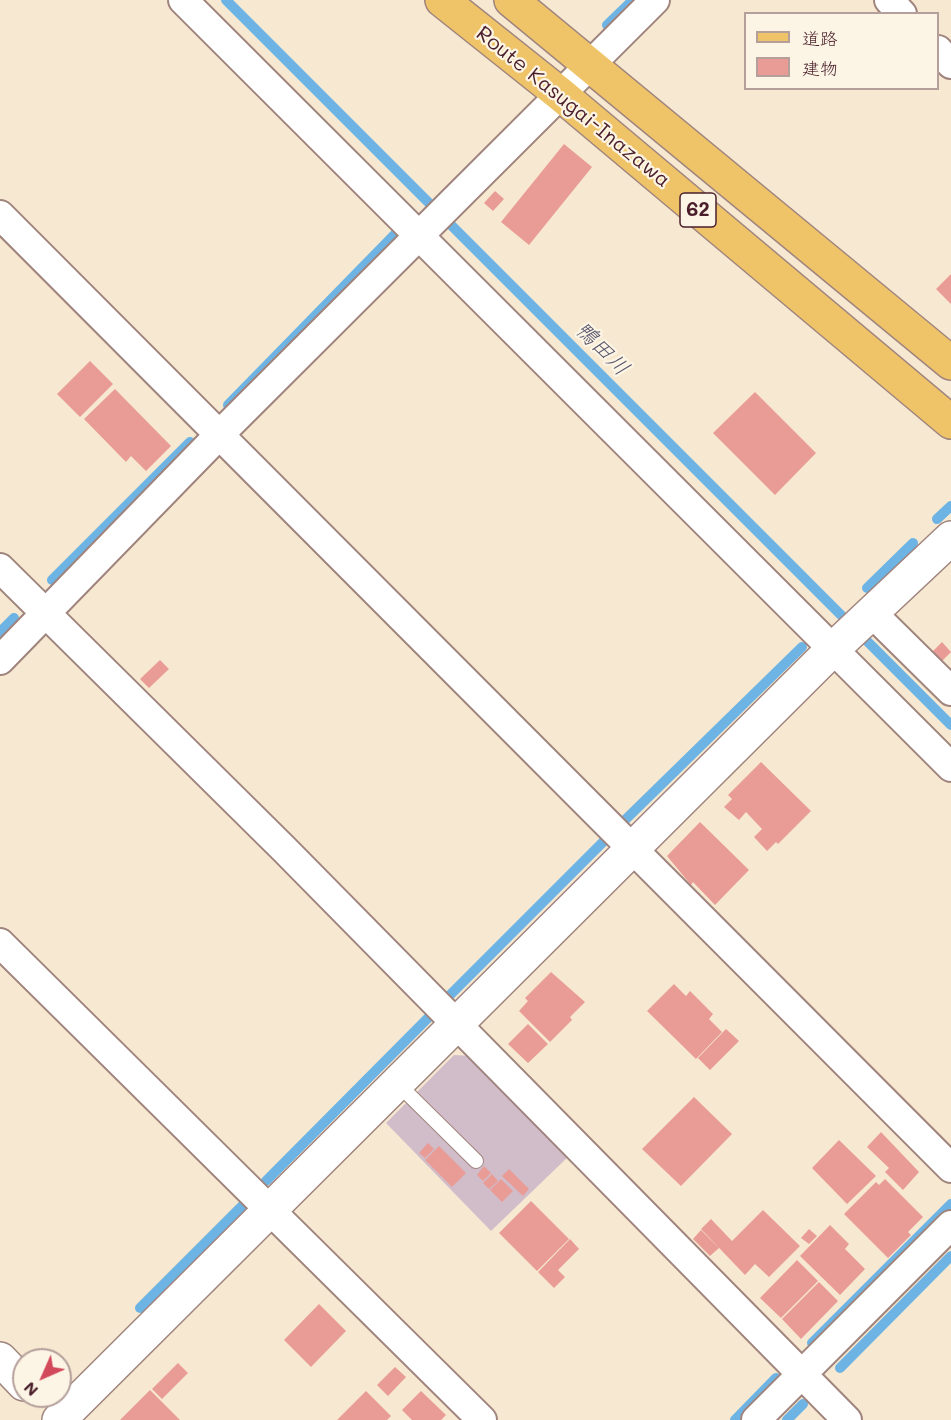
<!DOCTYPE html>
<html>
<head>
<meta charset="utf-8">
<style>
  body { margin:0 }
  #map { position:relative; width:951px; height:1420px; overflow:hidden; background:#f7e9d1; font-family:Mali,"Klee One",sans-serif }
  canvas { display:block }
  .legend { position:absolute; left:744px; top:12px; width:195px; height:78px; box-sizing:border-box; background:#fcf5e5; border:2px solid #b59f9b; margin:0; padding:8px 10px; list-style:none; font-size:18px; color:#4a1f2b }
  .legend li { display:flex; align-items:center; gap:12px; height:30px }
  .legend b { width:30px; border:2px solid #b59f9b }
  .north { position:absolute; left:12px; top:1348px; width:60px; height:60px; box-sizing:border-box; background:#fcf5e5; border:2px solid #b59f9b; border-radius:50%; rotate:225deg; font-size:16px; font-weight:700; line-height:24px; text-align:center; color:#4a1f2b }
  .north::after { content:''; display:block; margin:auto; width:21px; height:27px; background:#d1495b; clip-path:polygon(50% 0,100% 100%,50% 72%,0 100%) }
</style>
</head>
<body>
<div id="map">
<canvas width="951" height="1420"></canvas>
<ul class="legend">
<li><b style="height:8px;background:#efc469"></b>道路</li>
<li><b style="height:16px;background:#e99b96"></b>建物</li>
</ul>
<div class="north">N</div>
</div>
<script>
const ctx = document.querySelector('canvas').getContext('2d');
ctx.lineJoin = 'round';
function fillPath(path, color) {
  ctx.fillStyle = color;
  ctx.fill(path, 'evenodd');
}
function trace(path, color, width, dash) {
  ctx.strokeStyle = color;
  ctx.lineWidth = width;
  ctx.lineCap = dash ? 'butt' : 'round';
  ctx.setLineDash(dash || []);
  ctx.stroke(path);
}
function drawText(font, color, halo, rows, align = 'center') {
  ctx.font = font + ' Mali,"Klee One",sans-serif';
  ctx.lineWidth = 4.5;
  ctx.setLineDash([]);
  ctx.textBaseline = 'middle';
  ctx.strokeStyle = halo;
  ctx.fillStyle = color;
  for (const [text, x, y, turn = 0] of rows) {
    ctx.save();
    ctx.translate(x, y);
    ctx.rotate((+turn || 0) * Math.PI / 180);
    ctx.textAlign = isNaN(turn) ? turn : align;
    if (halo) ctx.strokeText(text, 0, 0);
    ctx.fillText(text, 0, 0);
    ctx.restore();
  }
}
fillPath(new Path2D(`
  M454,1055L472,1056L569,1156L491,1231L386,1123Z`), '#d1bdca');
trace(new Path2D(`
  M226,0L951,725
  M607,25L633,0
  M228,405L399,230
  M937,519L951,506
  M52,580L190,442
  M867,588L913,543
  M0,632L14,618
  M626,819L802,647
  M450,995L604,841
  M266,1181L429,1017
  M140,1308L244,1204
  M812,1343L951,1204
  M840,1368L951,1256
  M735,1420L776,1378
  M787,1420L803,1404`), '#6db3e3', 10);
fillPath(new Path2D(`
  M564,144L592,167L529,245L501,222Z
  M495,191L504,199L493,211L484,203Z
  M951,274V304L936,289Z
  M90,361L113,384L80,417L57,394Z
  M115,389L171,446L146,471L131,456L126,462L84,419Z
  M755,392L816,453L775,495L713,433Z
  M942,642L951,652L941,662L931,653Z
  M160,660L169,669L149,688L140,679Z
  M761,762L811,811L778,844L776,842L767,851L754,837L762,829L746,812L739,820L724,807L732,799L742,809L728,795Z
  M700,822L749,870L715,905L693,882L691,885L667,856Z
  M551,972L585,1002L570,1017L572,1020L550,1042L519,1011L528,1001L525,998Z
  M674,984L686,996L690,991L713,1014L709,1019L722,1032L696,1059L647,1011Z
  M528,1024L548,1044L528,1063L508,1044Z
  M726,1029L739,1041L710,1070L698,1058Z
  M694,1097L732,1134L681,1186L642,1149Z
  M881,1132L919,1172L903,1190L885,1172L889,1168L867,1147Z
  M839,1140L876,1176L847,1204L812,1168Z
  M428,1143L434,1149L425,1158L419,1153Z
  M439,1146L466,1173L452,1187L425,1160Z
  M484,1166L491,1173L483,1181L477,1175Z
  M509,1169L529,1189L523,1196L502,1176Z
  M492,1174L498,1181L489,1189L483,1183Z
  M501,1179L513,1191L502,1202L490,1190Z
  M885,1179L923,1217L908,1232L911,1235L888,1258L844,1214L876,1182L879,1185Z
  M531,1201L569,1239L537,1271L499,1233Z
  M763,1210L800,1246L769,1277L755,1264L745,1275L701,1229L711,1219L732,1241Z
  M830,1225L849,1244L845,1249L865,1269L840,1295L800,1256Z
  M809,1229L817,1236L809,1244L801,1238Z
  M701,1230L719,1248L710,1256L693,1239Z
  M570,1239L579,1249L558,1270L565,1277L554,1288L538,1272Z
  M797,1260L818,1281L781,1318L760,1298Z
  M819,1282L838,1301L801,1339L782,1319Z
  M319,1304L346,1331L311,1367L284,1340Z
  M178,1363L188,1373L162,1399L152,1389Z
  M395,1367L406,1377L388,1396L377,1385Z
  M150,1390L180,1420H120Z
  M366,1391L391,1416L387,1420H337Z
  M421,1391L446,1415L441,1420H412L402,1410Z`), '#e99b96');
const service = new Path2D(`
  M397,1083L476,1161`);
const minor = new Path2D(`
  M183,0L951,767
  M889,0L902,14
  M938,50L951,64
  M0,215L951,1168
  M0,568L284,849L847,1420
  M872,613L951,691
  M0,660L219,435L655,0
  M0,943L482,1420
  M756,1420L951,1225`);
const tertiary = new Path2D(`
  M0,1359L24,1384
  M59,1420L833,649L951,538`);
const primary = new Path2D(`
  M442,0L560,94L951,422
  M511,0L951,363`);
trace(service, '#a0847e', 16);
trace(minor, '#a0847e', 32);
trace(tertiary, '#a0847e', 36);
trace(primary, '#a0847e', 36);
trace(service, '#fff', 14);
trace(minor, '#fff', 28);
trace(tertiary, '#fff', 33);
trace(primary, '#efc469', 33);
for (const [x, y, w] of [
  [698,210,36]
]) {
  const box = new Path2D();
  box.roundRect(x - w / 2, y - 17, w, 34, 4.5);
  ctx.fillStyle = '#fcf5e5';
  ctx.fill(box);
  trace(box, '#4a1f2b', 1.5);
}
drawText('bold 20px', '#4a1f2b', null, [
  ["62",698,210]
]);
drawText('21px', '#4a1f2b', '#fcf5e5', [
  ["Route Kasugai-Inazawa",573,107,39]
]);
drawText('italic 22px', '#56536b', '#fcf5e5', [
  ["鴨田川",602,349,45]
]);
</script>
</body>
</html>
